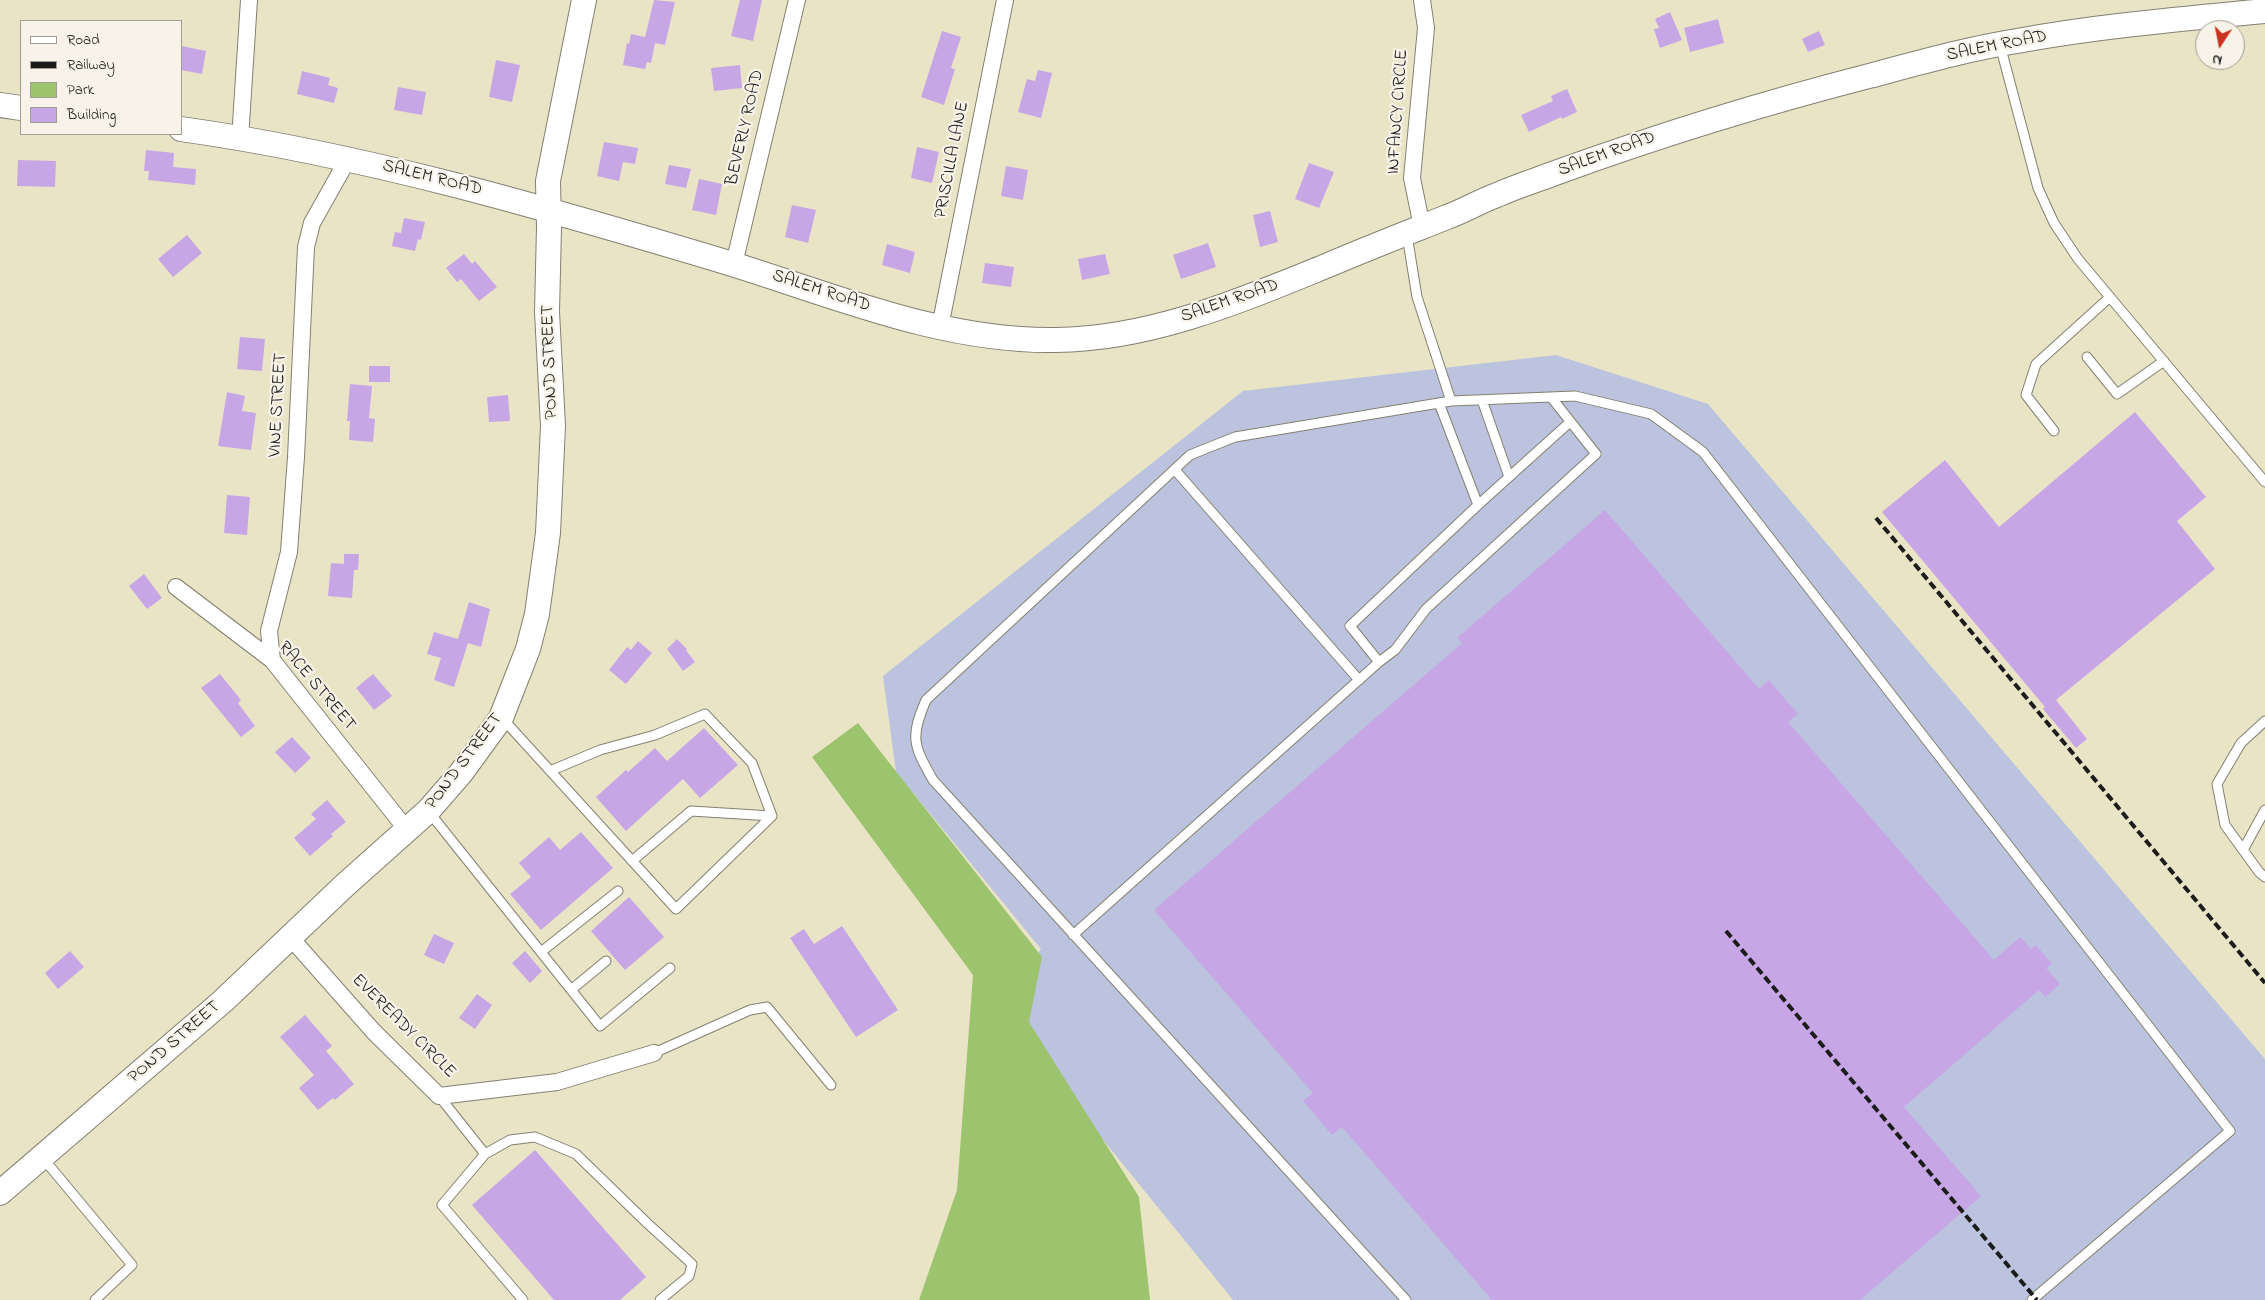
<!DOCTYPE html>
<html>
<head>
<meta charset="utf-8">
<style>
  body { margin:0 }
  #map { position:relative; width:2265px; height:1300px; overflow:hidden; background:#eae4c6; font-family:"Indie Flower",sans-serif }
  canvas { display:block }
  .legend { position:absolute; left:20px; top:20px; width:162px; height:115px; box-sizing:border-box; background:#f7f3e8; border:1px solid #9f9d96; margin:0; padding:6px 9px; list-style:none; font-size:15px; color:#1c1c1c }
  .legend li { display:flex; align-items:center; gap:10px; height:25px }
  .legend b { width:25px; border:1px solid #9f9d96 }
  .north { position:absolute; left:2195px; top:20px; width:50px; height:50px; box-sizing:border-box; background:#f7f3e8; border:1px solid #9f9d96; border-radius:50%; rotate:191deg; font-size:14px; font-weight:700; line-height:20px; text-align:center; color:#1c1c1c }
  .north::after { content:''; display:block; margin:auto; width:18px; height:22px; background:#c8321e; clip-path:polygon(50% 0,100% 100%,50% 72%,0 100%) }
</style>
</head>
<body>
<div id="map">
<canvas width="2265" height="1300"></canvas>
<ul class="legend">
<li><b style="height:6px;background:#fff"></b>Road</li>
<li><b style="height:6px;background:#1c1c1c"></b>Railway</li>
<li><b style="height:14px;background:#9cc36e"></b>Park</li>
<li><b style="height:14px;background:#c7a6e6"></b>Building</li>
</ul>
<div class="north">N</div>
</div>
<script>
const ctx = document.querySelector('canvas').getContext('2d');
ctx.lineJoin = 'round';
function fillPath(path, color) {
  ctx.fillStyle = color;
  ctx.fill(path, 'evenodd');
}
function trace(path, color, width, dash) {
  ctx.strokeStyle = color;
  ctx.lineWidth = width;
  ctx.lineCap = dash ? 'butt' : 'round';
  ctx.setLineDash(dash || []);
  ctx.stroke(path);
}
function drawText(font, color, halo, rows, align = 'center') {
  ctx.font = font + ' "Indie Flower",sans-serif';
  ctx.lineWidth = 4.5;
  ctx.setLineDash([]);
  ctx.textBaseline = 'middle';
  ctx.strokeStyle = halo;
  ctx.fillStyle = color;
  for (const [text, x, y, turn = 0] of rows) {
    ctx.save();
    ctx.translate(x, y);
    ctx.rotate((+turn || 0) * Math.PI / 180);
    ctx.textAlign = isNaN(turn) ? turn : align;
    if (halo) ctx.strokeText(text, 0, 0);
    ctx.fillText(text, 0, 0);
    ctx.restore();
  }
}
fillPath(new Path2D(`
  M1556,355L1708,404L2265,1059V1300H1233L997,1009L1041,949L896,772L883,676L1243,391Z`), '#bbc3de');
fillPath(new Path2D(`
  M858,723L1042,957L1029,1022L1139,1197L1150,1300H919L957,1190L973,975L812,757Z`), '#9cc36e');
fillPath(new Path2D(`
  M654,0L675,2L665,45L655,43L651,63L647,62L645,69L623,65L627,43L629,44L631,34L645,37Z
  M740,0H762L753,41L731,36Z
  M1670,12L1682,40L1660,48L1654,29L1659,28L1655,19Z
  M1718,19L1724,43L1690,52L1684,28Z
  M942,31L961,37L951,68L955,69L944,105L921,97Z
  M1819,31L1825,45L1808,52L1802,39Z
  M181,46L206,51L202,74L181,70Z
  M496,60L520,65L512,102L489,97Z
  M740,65L742,88L714,91L711,68Z
  M1038,70L1052,73L1041,118L1018,112L1027,79L1035,81Z
  M302,71L330,78L328,85L338,88L334,103L297,94Z
  M398,87L426,92L422,115L394,110Z
  M1567,89L1577,112L1562,119L1561,117L1529,132L1521,115L1553,101L1551,96Z
  M604,142L638,148L635,164L623,162L619,181L597,176Z
  M917,147L939,152L932,183L911,178Z
  M146,150L174,153L173,167L196,169L195,185L148,180L149,171H144Z
  M18,160L56,161L55,187L17,186Z
  M1309,163L1334,172L1319,208L1295,199Z
  M669,165L691,169L686,188L665,184Z
  M1006,166L1028,170L1023,200L1001,196Z
  M699,179L722,184L716,215L692,210Z
  M792,205L816,210L808,243L785,237Z
  M1270,211L1278,242L1260,247L1253,215Z
  M404,218L425,222L421,240L418,239L415,251L392,246L395,232L401,233Z
  M187,235L202,253L173,277L158,259Z
  M1208,243L1216,267L1181,279L1173,255Z
  M887,244L915,252L910,273L882,265Z
  M464,254L472,264L475,261L497,287L479,301L461,279L457,282L446,268Z
  M1105,254L1110,274L1082,280L1078,259Z
  M985,263L1014,267L1011,287L982,283Z
  M240,337L265,339L262,371L237,369Z
  M369,366H390V382H369Z
  M350,384L372,386L369,418L375,419L373,442L349,440L350,421H347Z
  M227,392L245,396L242,411L256,413L251,450L218,446Z
  M508,395L510,421L489,422L487,397Z
  M2135,412L2206,497L2177,521L2215,569L2056,700L2087,739L2076,748L2043,709L2045,707L1882,512L1945,460L1999,527Z
  M227,495L250,497L247,535L224,533Z
  M1605,510L1759,689L1769,680L1798,714L1788,722L1994,960L2020,937L2031,949L2036,945L2052,964L2046,968L2060,984L2045,997L2039,990L1904,1107L1981,1196L1860,1300H1492L1342,1127L1332,1135L1303,1101L1313,1093L1154,910L1462,643L1457,638Z
  M344,554H359L358,570H354L352,598L328,596L331,563L344,564Z
  M144,574L162,598L147,609L129,586Z
  M469,602L490,609L481,647L468,643L454,687L434,680L441,658L427,654L434,632L458,639Z
  M677,639L687,649L686,650L695,662L683,671L667,649Z
  M638,641L652,653L626,684L609,670L627,647L631,650Z
  M220,674L241,700L238,703L255,726L241,737L201,688Z
  M373,674L392,696L374,710L356,688Z
  M704,728L738,765L700,798L683,779L626,831L596,797L626,770L628,772L655,748L667,761Z
  M292,737L311,758L295,773L275,752Z
  M327,800L346,822L331,834L333,836L310,856L294,838L316,819L311,814Z
  M581,832L613,868L541,930L510,894L531,877L519,863L549,837L560,850Z
  M629,897L664,937L625,970L591,931Z
  M842,926L898,1010L856,1037L790,938L804,929L814,944Z
  M434,934L454,943L444,964L424,955Z
  M70,951L84,967L58,989L45,973Z
  M525,951L542,971L530,983L512,963Z
  M477,994L492,1005L475,1029L459,1018Z
  M305,1015L332,1046L326,1051L354,1084L335,1100L333,1098L318,1110L299,1088L314,1075L280,1037Z
  M535,1150L646,1277L620,1300H554L472,1205Z`), '#c7a6e6');
const lane = new Path2D(`
  M2000,45L2038,188L2054,223L2078,259L2265,482
  M2087,357L2117,394L2164,361
  M1482,400L1509,477
  M1451,401L1575,396L1651,414L1703,452L2230,1131L2032,1300
  M1439,403L1478,505
  M2054,431L2026,395L2036,364L2110,297
  M1175,470L1359,680
  M1379,662L1395,650L1426,609L1596,454L1551,397
  M502,718L676,909L772,816L752,763L705,714L655,735L600,750L550,771
  M2265,721L2241,743L2217,784L2225,825L2259,872L2265,877
  M429,812L600,1026L670,968
  M2243,850L2265,810
  M632,861L691,811L772,816
  M1073,935L1379,662L1350,626L1478,505L1570,422
  M541,952L618,891
  M571,990L606,961
  M654,1053L750,1010L767,1007L831,1085
  M439,1096L485,1154
  M42,1157L132,1265L95,1300
  M523,1300L442,1205L485,1154L510,1140L535,1137L576,1154L647,1223L692,1264L689,1276L660,1300
  M1406,1300L933,780C913,745 910,737 926,700L1190,455L1235,437L1451,401L1417,297L1407,235`);
const street = new Path2D(`
  M1422,0L1426,28L1412,178L1422,227
  M240,139L249,0
  M734,264L797,0
  M940,327L1005,0
  M176,587L272,660L407,830
  M272,660L269,631L289,552L296,457L306,247L312,223L348,159
  M290,937L374,1032L439,1096L557,1082L654,1053`);
const secondary = new Path2D(`
  M0,105L21,108
  M181,129C365,155 542,207 719,260C829,293 939,342 1056,340C1151,339 1240,301 1326,266C1366,249 1407,233 1447,217C1464,211 1480,201 1497,195C1517,186 1537,180 1558,172C1660,135 1764,103 1869,76C1918,63 1967,49 2017,41C2099,26 2182,19 2265,11
  M0,1193L223,1001L344,886L428,811L461,773L501,718L528,649L537,614L548,533L553,426L547,312L549,227L548,181L584,0`);
trace(lane, '#838071', 11);
trace(street, '#838071', 18);
trace(secondary, '#838071', 26);
trace(lane, '#fff', 9);
trace(street, '#fff', 16);
trace(secondary, '#fff', 24);
trace(new Path2D(`
  M1876,518L2265,983
  M1726,931L2037,1300`), '#1c1c1c', 4, [8, 4]);
drawText('18px', '#1c1c1c', '#f7f3e8', [
  ["SALEM ROAD",1997,47,-11],
  ["INFANCY CIRCLE",1399,112,-86],
  ["BEVERLY ROAD",746,128,-77],
  ["SALEM ROAD",1607,155,-20],
  ["PRISCILLA LANE",953,160,-79],
  ["SALEM ROAD",432,179,14],
  ["SALEM ROAD",821,292,18],
  ["SALEM ROAD",1230,302,-19],
  ["POND STREET",551,362,-92],
  ["VINE STREET",279,405,-87],
  ["RACE STREET",316,687,50],
  ["POND STREET",465,762,-53],
  ["EVEREADY CIRCLE",403,1027,45],
  ["POND STREET",175,1043,-41]
]);
</script>
</body>
</html>
